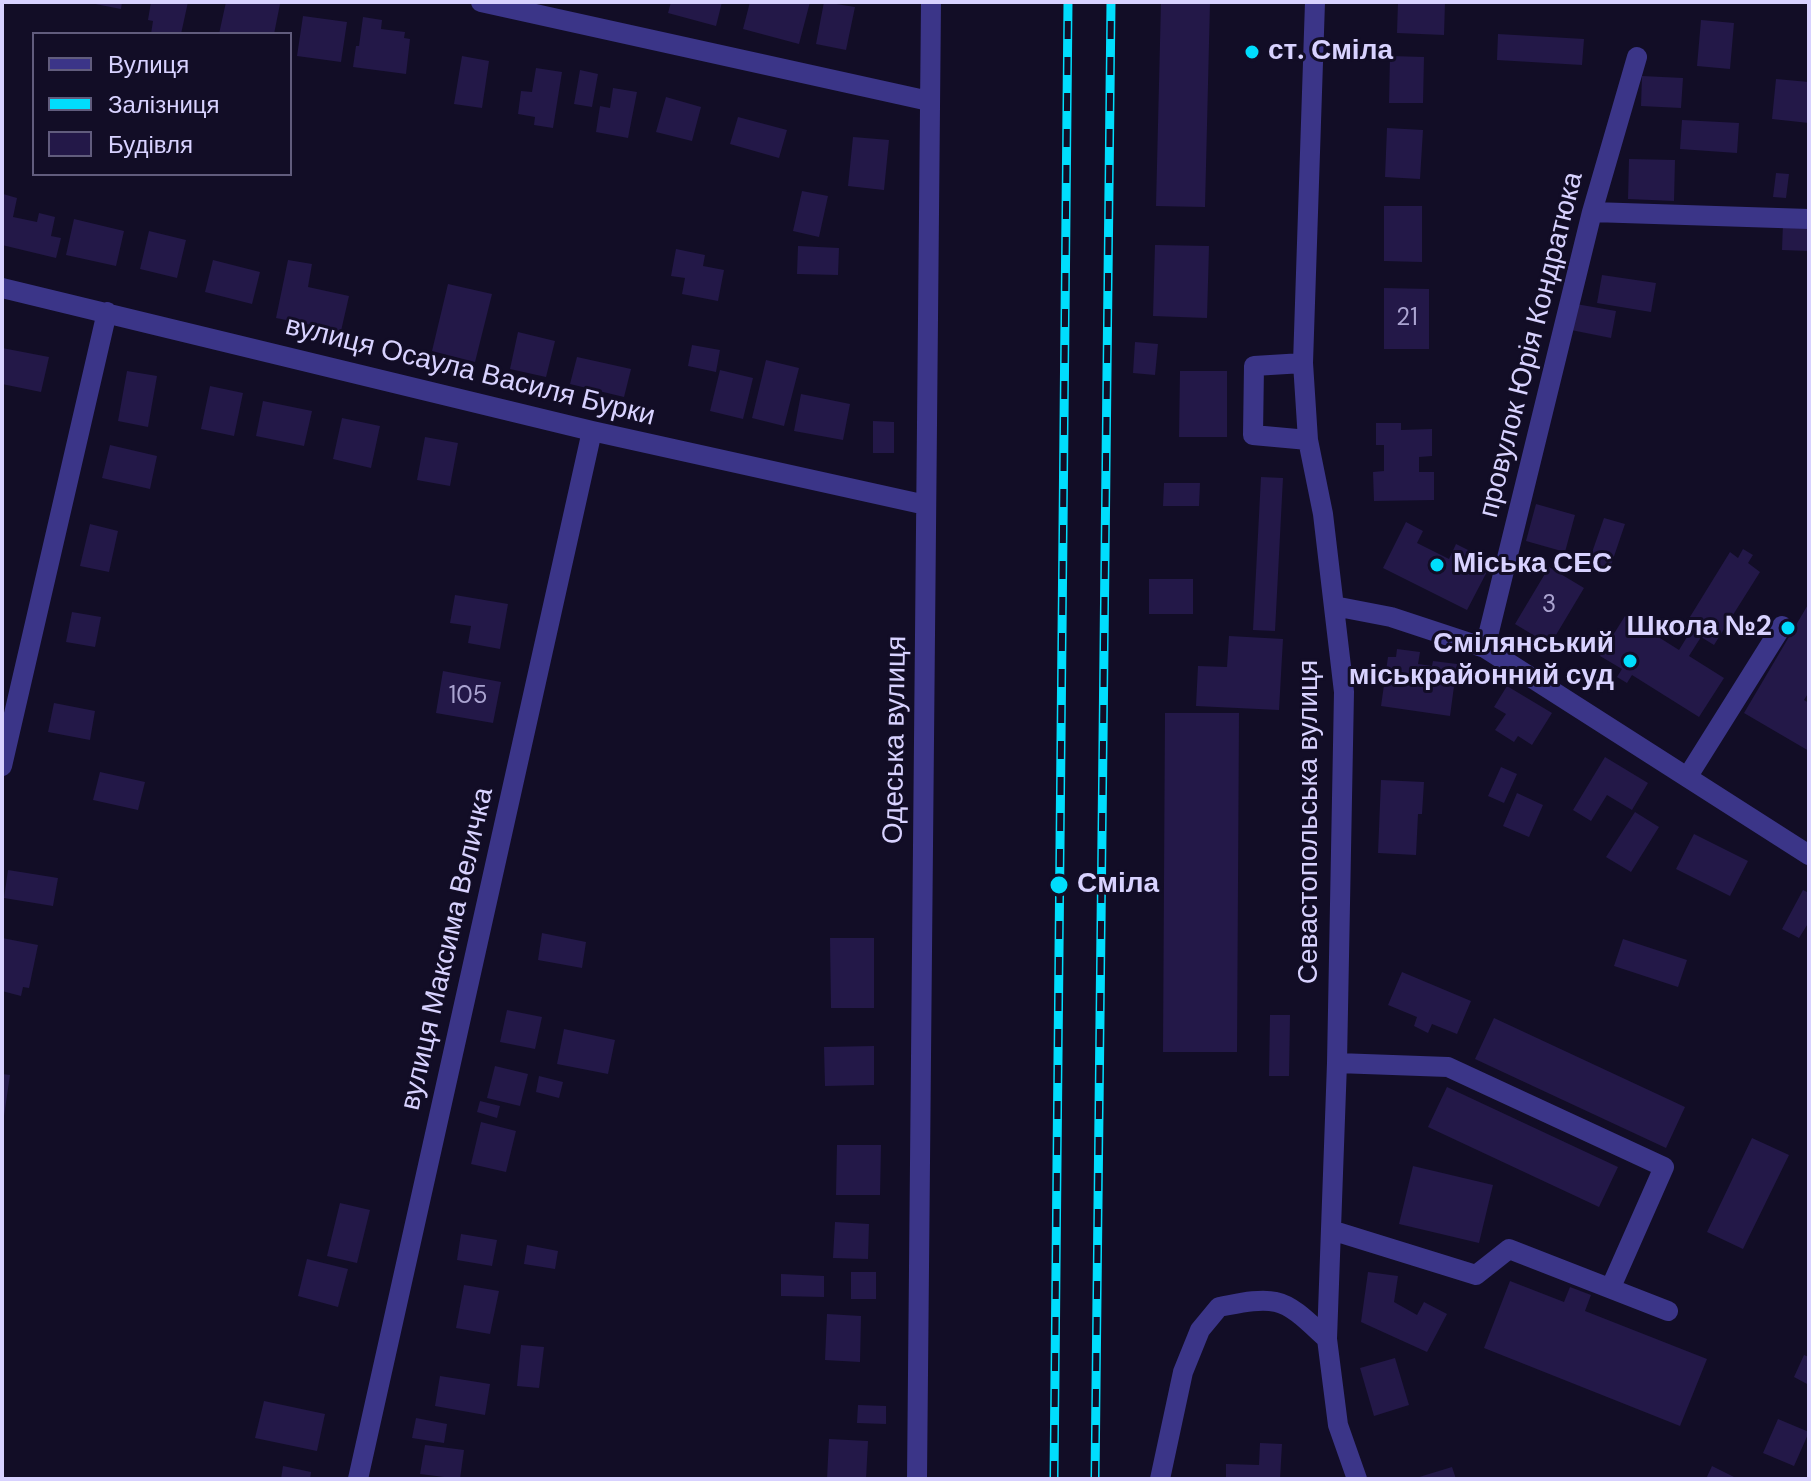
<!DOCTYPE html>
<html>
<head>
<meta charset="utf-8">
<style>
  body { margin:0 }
  #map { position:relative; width:1811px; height:1481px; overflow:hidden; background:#120d26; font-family:"DM Sans",sans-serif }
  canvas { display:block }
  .frame { position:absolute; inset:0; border:4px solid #d8d2ff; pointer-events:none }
  .legend { position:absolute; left:32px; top:32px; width:260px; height:144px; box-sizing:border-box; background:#120d26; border:2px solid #615c7d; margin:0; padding:10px 14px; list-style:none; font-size:24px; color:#d8d2ff }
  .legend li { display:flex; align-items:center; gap:16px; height:40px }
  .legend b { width:40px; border:2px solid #615c7d }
</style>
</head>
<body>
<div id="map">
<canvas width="1811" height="1481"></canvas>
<div class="frame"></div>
<ul class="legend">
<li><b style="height:10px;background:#3b3588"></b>Вулиця</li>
<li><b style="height:10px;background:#00ddfd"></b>Залізниця</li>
<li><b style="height:22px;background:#231848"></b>Будівля</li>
</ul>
</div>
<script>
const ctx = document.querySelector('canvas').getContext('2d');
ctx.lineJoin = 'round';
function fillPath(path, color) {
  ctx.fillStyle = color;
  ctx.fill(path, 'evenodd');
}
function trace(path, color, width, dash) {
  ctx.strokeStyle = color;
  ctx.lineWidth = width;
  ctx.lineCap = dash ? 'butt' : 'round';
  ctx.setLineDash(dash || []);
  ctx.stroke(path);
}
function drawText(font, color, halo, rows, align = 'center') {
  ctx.font = font + ' "DM Sans",sans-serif';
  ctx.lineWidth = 6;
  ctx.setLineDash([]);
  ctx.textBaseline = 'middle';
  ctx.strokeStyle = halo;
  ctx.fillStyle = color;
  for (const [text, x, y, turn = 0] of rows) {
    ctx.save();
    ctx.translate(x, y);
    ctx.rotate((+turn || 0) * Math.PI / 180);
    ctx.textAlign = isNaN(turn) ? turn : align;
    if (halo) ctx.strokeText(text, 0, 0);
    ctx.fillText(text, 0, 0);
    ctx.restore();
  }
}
fillPath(new Path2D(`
  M85,2H122L121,9Z
  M151,2H188L181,34H151L153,21L148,20Z
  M226,2L280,4L274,34H219Z
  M671,2H722L716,26L668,13Z
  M750,2H810L799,44L743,29Z
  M824,2L855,7L846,50L816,44Z
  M1161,2H1210L1205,207L1156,206Z
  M1398,2H1445L1444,35L1397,33Z
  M303,16L347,22L341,62L297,56Z
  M363,17L382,20L381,29L405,32L404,38L410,39L406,74L353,67L356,46H359Z
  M1701,20L1734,23L1730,69L1697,66Z
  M1498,34L1584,39L1582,65L1497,60Z
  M462,56L489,61L482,108L454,104Z
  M1390,56L1424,57L1423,103H1389Z
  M536,68L562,72L553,128L534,125L535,117L518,114L521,91L532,92Z
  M580,70L598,74L592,107L574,104Z
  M1642,76L1683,78L1681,108L1641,106Z
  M1776,79L1809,82V123L1772,119Z
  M613,88L637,92L628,138L596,132L600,106L610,108Z
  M666,97L701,107L692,141L656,132Z
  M738,117L787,130L779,158L730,144Z
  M1682,120L1739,123L1737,153L1680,149Z
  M1387,128L1423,130L1420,179L1385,177Z
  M853,137L889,140L884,190L848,186Z
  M1629,159L1675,160L1674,201L1628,199Z
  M1776,173L1789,174L1786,198L1773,197Z
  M802,191L828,196L819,237L793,231Z
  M3,194L17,198L13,217L37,222L39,213L55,217L51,236L61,238L56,258L2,245Z
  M1384,206H1422V262L1384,261Z
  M74,219L124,231L116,266L66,255Z
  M1783,223L1809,225V251L1782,250Z
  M149,231L186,240L177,278L140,269Z
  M1155,245L1209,246L1207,318L1153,316Z
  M798,246L839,248L838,275L797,274Z
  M676,249L705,255L703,266L724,270L718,301L682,294L685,278L671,276Z
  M213,260L260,272L252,304L205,292Z
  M288,260L312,264L308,287L349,296L341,331L276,318Z
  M1602,275L1656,283L1651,312L1597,303Z
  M448,284L492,294L475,362L432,351Z
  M1384,288L1429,289V349H1384Z
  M1576,304L1616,311L1611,338L1571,330Z
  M518,332L555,341L546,377L510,369Z
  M1135,342L1158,344L1155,375L1133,373Z
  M692,345L720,350L716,372L688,366Z
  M2,348L49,357L41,392L2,384Z
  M577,357L631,369L624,397L570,384Z
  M766,360L799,368L784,426L752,418Z
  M720,370L753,378L743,419L710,411Z
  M127,371L157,376L148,427L118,421Z
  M1180,371H1227V437H1179Z
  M210,386L243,393L234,436L201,429Z
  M801,394L850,404L843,440L794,431Z
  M263,401L312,411L304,446L256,436Z
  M342,418L380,426L371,468L333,459Z
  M873,421L894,422V453H873Z
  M1376,423H1401V430L1432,429V456L1419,457V472H1434V500L1374,501L1373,472L1384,471V445H1376Z
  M425,437L458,443L450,486L417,480Z
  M110,445L157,456L150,489L102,478Z
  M1261,477L1283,478L1275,631L1253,630Z
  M1164,483H1200L1199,506H1163Z
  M1536,504L1575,515L1565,552L1526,541Z
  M1604,518L1625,524L1609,571L1588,564Z
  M1406,522L1423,531L1417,543L1449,559L1456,544L1492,562L1467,610L1383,568Z
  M90,524L118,531L109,572L80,566Z
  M1743,549L1753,555L1748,563L1760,572L1714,645L1701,637L1689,656L1724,678L1699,717L1632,675L1627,683L1617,677L1622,669L1600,656L1625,616L1679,650L1692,629L1685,625L1730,552L1738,558Z
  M1549,567L1584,588L1550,645L1515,624Z
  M1149,579H1193V614H1149Z
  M455,595L508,604L500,649L468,643L471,626L450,623Z
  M1809,603V692L1804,700L1809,703V751L1744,713Z
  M72,612L101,617L95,647L66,642Z
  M1229,636L1283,639L1279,710L1196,706L1198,666L1227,667Z
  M1397,649L1420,652L1418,664L1432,666L1433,661L1457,664L1450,716L1381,706L1388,657H1396Z
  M443,671L501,682L493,723L436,713Z
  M1507,686L1552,713L1532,745L1518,736L1514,742L1495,730L1506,714L1494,707Z
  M54,703L95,711L90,740L48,732Z
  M1165,713H1239L1237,1052H1163Z
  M1605,757L1648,783L1632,810L1607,795L1591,821L1573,810Z
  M1501,767L1517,774L1504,803L1488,796Z
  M100,772L145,782L138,810L93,800Z
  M1381,780L1424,782L1422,814H1418L1416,855L1378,853Z
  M1517,793L1543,805L1529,837L1503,826Z
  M1635,812L1659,827L1631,872L1606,857Z
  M1694,834L1748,861L1730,896L1676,869Z
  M8,870L58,878L53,906L4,898Z
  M1803,890L1809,893V922L1799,938L1782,929Z
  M542,933L586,942L582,968L538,960Z
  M2,938L38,945L29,988L23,987L21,996L2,991Z
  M830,938H874V1008H831Z
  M1623,939L1687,960L1678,987L1614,966Z
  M1402,972L1471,1001L1457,1034L1432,1024L1428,1033L1414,1026L1417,1017L1388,1005Z
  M507,1010L542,1017L535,1049L500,1042Z
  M1270,1015H1290L1289,1076H1269Z
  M1494,1018L1685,1107L1666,1148L1475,1059Z
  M564,1029L615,1040L608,1074L557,1064Z
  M874,1046V1085L825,1086L824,1047Z
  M495,1066L528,1074L520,1106L487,1098Z
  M2,1074L10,1075L4,1116L2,1115Z
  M539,1076L563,1082L559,1098L536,1092Z
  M1447,1087L1618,1167L1599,1207L1428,1127Z
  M480,1101L500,1106L497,1118L477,1112Z
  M481,1122L516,1131L506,1172L471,1164Z
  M1752,1138L1789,1155L1743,1249L1707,1232Z
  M837,1145H881L880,1195H836Z
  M1413,1166L1493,1185L1479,1243L1399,1224Z
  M340,1203L370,1210L357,1263L327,1256Z
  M835,1222L869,1224L868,1259L833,1258Z
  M461,1234L497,1240L492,1266L457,1260Z
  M527,1245L558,1251L555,1269L524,1264Z
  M307,1259L348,1269L338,1307L298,1296Z
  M851,1272H876V1299H851Z
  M1368,1272L1398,1276L1394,1302L1417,1315L1424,1302L1447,1314L1427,1352L1361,1322Z
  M781,1274L824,1276V1297L781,1296Z
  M1510,1281L1564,1302L1570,1287L1591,1295L1585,1311L1707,1359L1680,1426L1484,1348Z
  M464,1285L499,1291L490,1334L456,1328Z
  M827,1314L861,1316L860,1362L825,1360Z
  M521,1345L544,1347L539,1388L517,1386Z
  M1804,1355L1809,1357V1385L1794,1377Z
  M1395,1358L1409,1405L1374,1416L1360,1368Z
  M440,1376L490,1384L485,1415L435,1406Z
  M264,1401L325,1414L317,1451L255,1438Z
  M858,1405L886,1406V1424L857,1423Z
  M416,1418L447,1424L444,1443L412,1438Z
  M1778,1419L1809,1432L1794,1466L1763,1453Z
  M829,1439L868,1441L866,1479H827Z
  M1260,1443L1282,1444L1280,1479H1226V1464L1259,1465Z
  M425,1445L464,1450L460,1479L420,1474Z
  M283,1466L311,1472L310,1479H281Z
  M1712,1466L1738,1479H1706Z
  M1452,1467L1456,1479H1416V1478Z`), '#231848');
trace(new Path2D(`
  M481,2L929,101
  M1592,212L1809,219
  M2,288L592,431L926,505
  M1303,363L1254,366L1253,435L1308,440
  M1334,606L1391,617L1485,648L1809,855
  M1485,648L1592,212L1637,57
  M2,766L107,312
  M1688,776L1782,626
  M1337,1063L1448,1067L1664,1167L1611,1287
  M1331,1230L1476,1275L1509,1249L1668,1311
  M1327,1339L1338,1425L1357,1479
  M358,1479L592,431
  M917,1479L931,2
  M1160,1479L1183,1372L1200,1330L1219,1307C1236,1304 1259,1298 1276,1302C1295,1306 1313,1327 1327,1339L1337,1063L1344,692L1323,514L1308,440L1303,363L1315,2`), '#3b3588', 20);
const rail = new Path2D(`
  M1054,1479L1068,2
  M1095,1479L1111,2`);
trace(rail, '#00ddfd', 9);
trace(rail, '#120d26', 6, [18]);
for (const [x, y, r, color] of [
  [1252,52,8,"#00ddfd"],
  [1437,565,8,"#00ddfd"],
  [1788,628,8,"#00ddfd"],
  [1630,661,8,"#00ddfd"],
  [1059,885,10,"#00ddfd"]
]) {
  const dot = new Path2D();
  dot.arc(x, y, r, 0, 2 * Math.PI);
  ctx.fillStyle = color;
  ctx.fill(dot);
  trace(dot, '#120d26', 3);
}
drawText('24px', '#aba4d1', null, [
  ["21",1407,319],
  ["3",1549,606],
  ["105",468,697]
]);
drawText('bold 28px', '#d8d2ff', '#120d26', [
  ["ст. Сміла",1268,52],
  ["Міська СЕС",1453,565],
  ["Школа №2",1772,628,"right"],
  ["Смілянський",1614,645,"right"],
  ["міськрайонний суд",1614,677,"right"],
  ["Сміла",1077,885]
], 'left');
drawText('28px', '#d8d2ff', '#120d26', [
  ["провулок Юрія Кондратюка",1532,345,-76],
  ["вулиця Осаула Василя Бурки",470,372,14],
  ["Одеська вулиця",896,740,-89],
  ["Севастопольська вулиця",1310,822,-90],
  ["вулиця Максима Величка",448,949,-77]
]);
</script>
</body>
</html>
